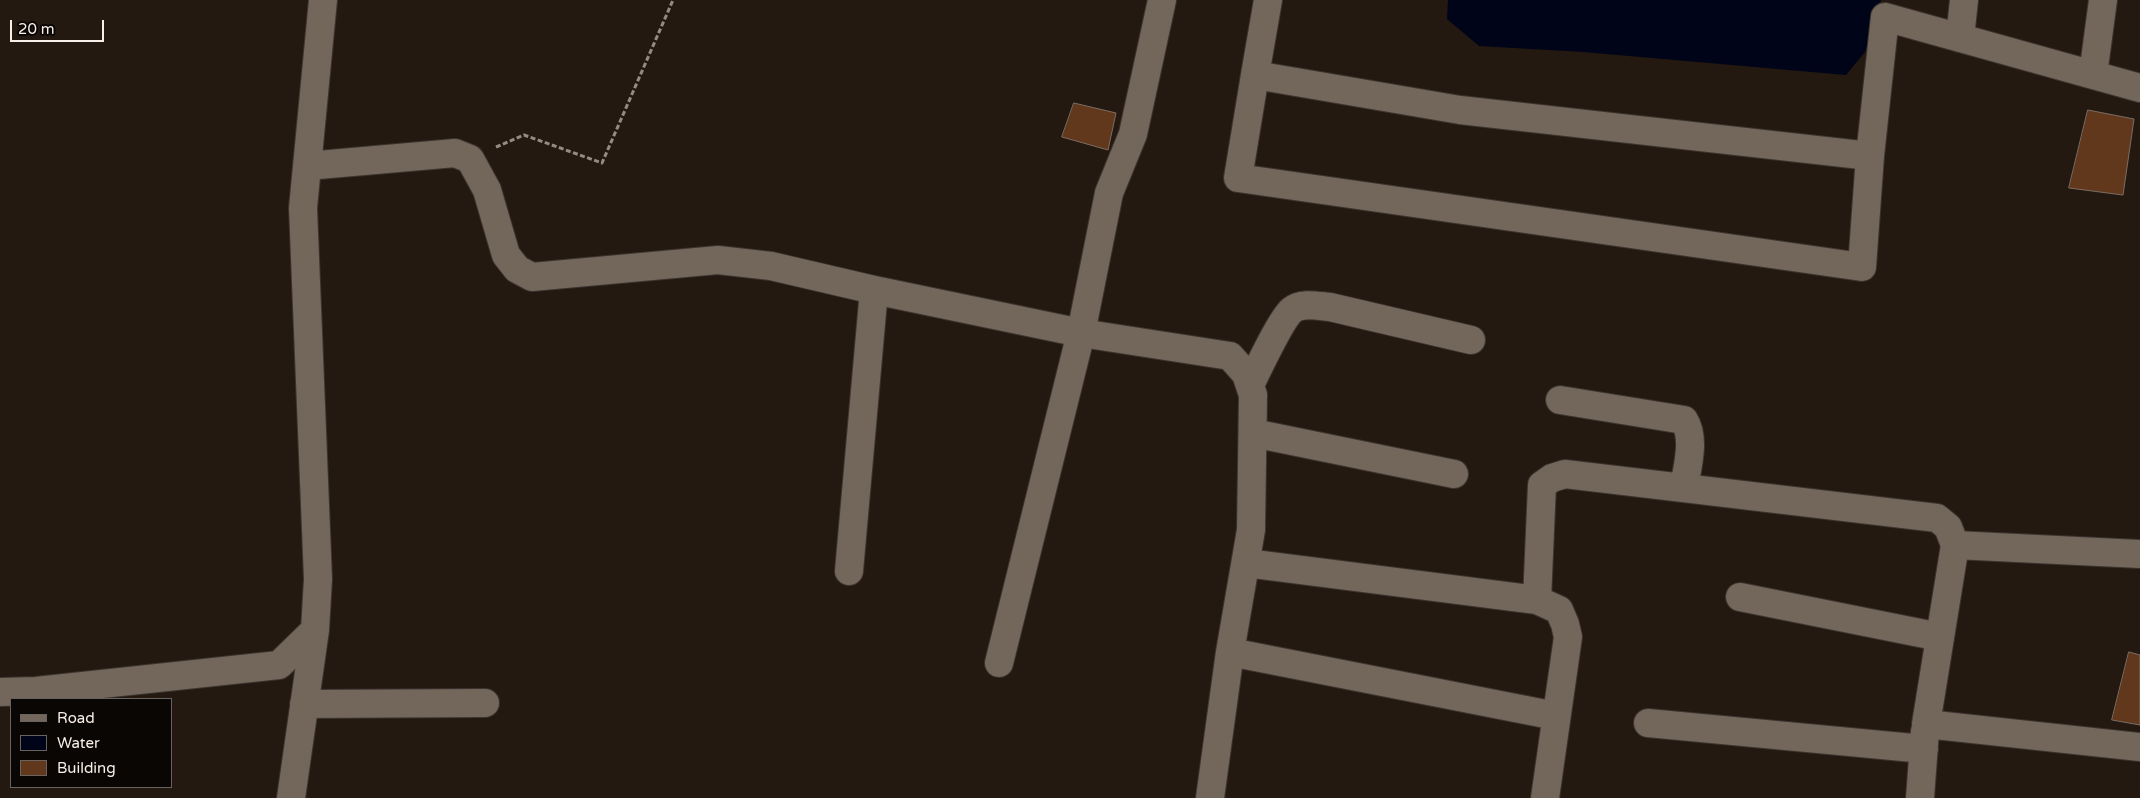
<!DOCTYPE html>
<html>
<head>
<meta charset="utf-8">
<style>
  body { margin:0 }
  #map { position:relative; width:2140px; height:798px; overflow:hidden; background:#241911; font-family:"Varela Round",sans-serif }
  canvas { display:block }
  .legend { position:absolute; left:10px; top:698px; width:162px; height:90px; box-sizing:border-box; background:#0a0603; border:1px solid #69635f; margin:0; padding:6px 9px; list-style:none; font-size:15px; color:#f7efe9 }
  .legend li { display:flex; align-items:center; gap:10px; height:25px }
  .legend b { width:25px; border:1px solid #69635f }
  .scale { position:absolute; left:10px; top:20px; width:94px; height:22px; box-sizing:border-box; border:2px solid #f7efe9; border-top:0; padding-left:6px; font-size:15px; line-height:18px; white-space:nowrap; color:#f7efe9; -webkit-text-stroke:4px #0a0603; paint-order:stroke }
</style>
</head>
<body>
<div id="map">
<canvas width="2140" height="798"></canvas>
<ul class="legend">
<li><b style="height:6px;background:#73665b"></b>Road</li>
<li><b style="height:14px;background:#000418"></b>Water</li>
<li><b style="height:14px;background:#61381b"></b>Building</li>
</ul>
<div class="scale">20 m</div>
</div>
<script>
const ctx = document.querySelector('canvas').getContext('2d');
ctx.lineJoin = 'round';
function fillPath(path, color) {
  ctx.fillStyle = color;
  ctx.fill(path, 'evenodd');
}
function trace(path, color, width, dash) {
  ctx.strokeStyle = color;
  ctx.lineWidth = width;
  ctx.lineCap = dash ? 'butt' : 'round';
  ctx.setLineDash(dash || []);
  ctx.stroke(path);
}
fillPath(new Path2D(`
  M1448,0H1881L1865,52L1846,75L1583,52L1479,46L1447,19Z`), '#000418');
const building = new Path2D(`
  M1074,103L1116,113L1108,150L1062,137Z
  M2088,110L2134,119L2123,195L2069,188Z
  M2129,652L2140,655V725L2112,720Z`);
fillPath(building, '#61381b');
trace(building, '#7c6d64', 1);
const street = new Path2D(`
  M1162,0L1133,134L1109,193L1081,333L1230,356L1246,374L1253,395L1251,530L1230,652L1210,798
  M1268,0L1255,75L1460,110L1870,156L1885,17L2140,88
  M1960,38L1964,0
  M1255,75L1238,178L1862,267L1870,156
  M2093,75L2103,0
  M307,166L455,153L470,159L487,190L506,255L517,269L532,277L718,260L771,266L874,290L1081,333L999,663
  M1250,385C1257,371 1281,319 1292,310C1302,302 1318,306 1330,307L1471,340
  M1560,400L1684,420C1696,439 1687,467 1684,488
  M1253,433L1454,474
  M2140,554L1955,545L1926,724L2140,747
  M1246,563L1537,600
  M849,571L874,290
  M1740,597L1940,637
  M1230,652L1556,716
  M0,692L36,691L279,665L315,630L318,579L303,208L323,0
  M304,704L485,703
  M1648,723L1924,749
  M291,798L315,630
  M1545,798L1568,637L1565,624L1559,610L1537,600L1542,485L1552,478L1565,474L1937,518L1948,527L1955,545
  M1920,798L1925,731`);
trace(street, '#3c342f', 30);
trace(new Path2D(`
  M496,147L524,135L602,163L673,0`), '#948b84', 3, [5, 2.5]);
trace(street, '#73665b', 28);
</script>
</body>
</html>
